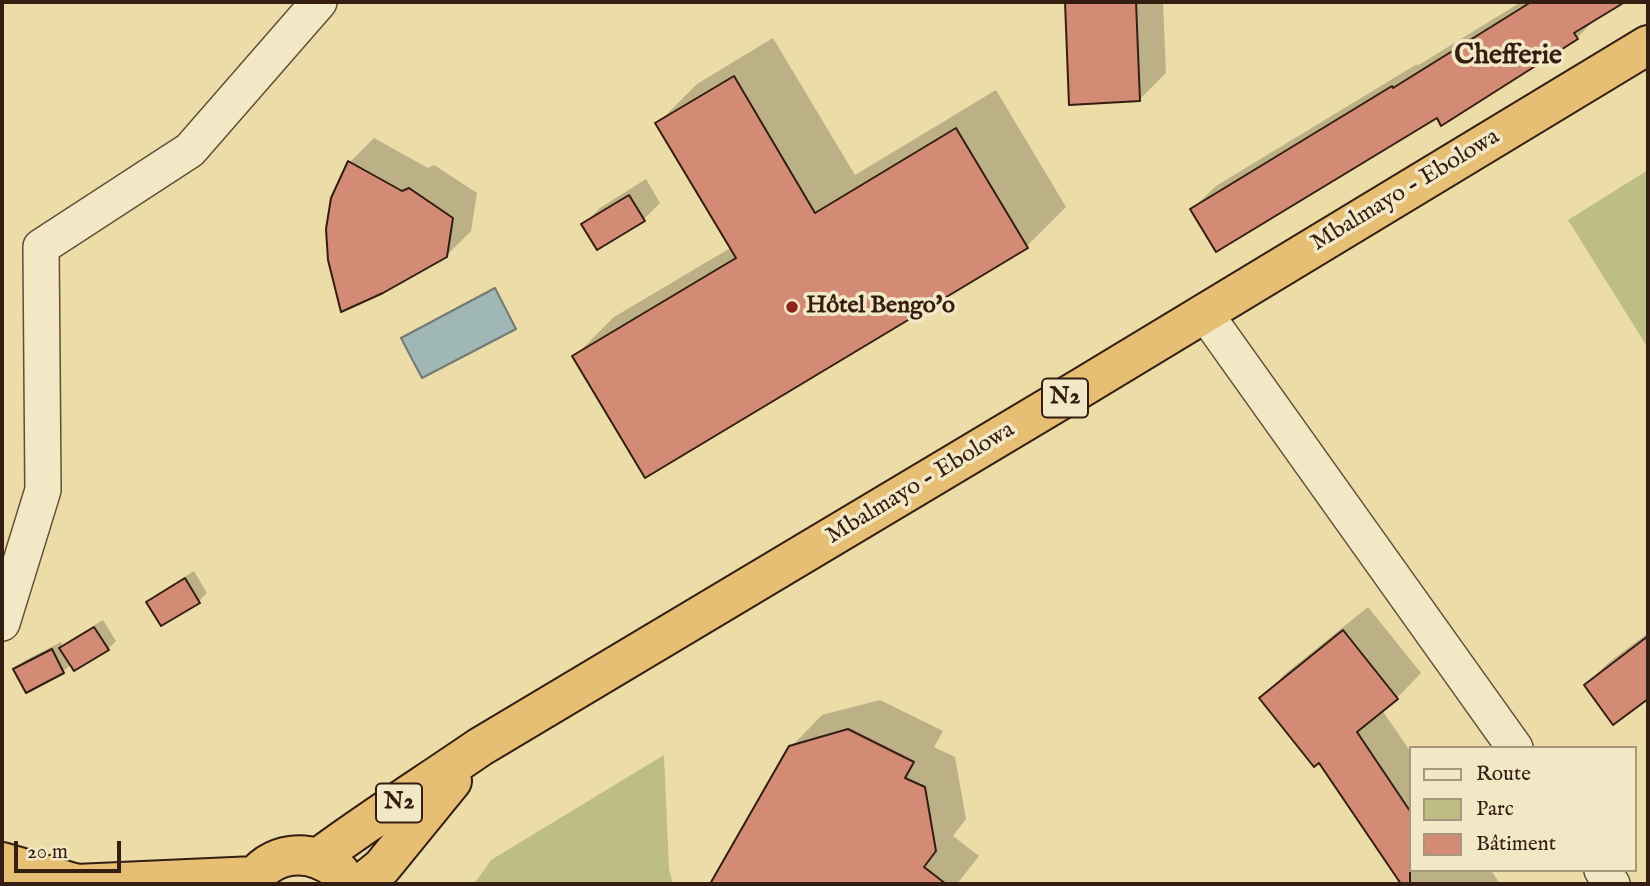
<!DOCTYPE html>
<html>
<head>
<meta charset="utf-8">
<style>
  body { margin:0 }
  #map { position:relative; width:1650px; height:886px; overflow:hidden; background:#ebdca8; font-family:"IM FELL English",serif }
  canvas { display:block }
  .frame { position:absolute; inset:0; border:4px solid #331e11; pointer-events:none }
  .legend { position:absolute; left:1409px; top:746px; width:228px; height:126px; box-sizing:border-box; background:#f2e8c6; border:2px solid #a6977e; margin:0; padding:9px 12px; list-style:none; font-size:21px; color:#331e11 }
  .legend li { display:flex; align-items:center; gap:14px; height:35px }
  .legend b { width:35px; border:2px solid #a6977e }
  .scale { position:absolute; left:14px; top:841px; width:107px; height:32px; box-sizing:border-box; border:4px solid #331e11; border-top:0; padding-left:9px; font-size:21px; line-height:24px; white-space:nowrap; color:#331e11; -webkit-text-stroke:5px #f2e8c6; paint-order:stroke }
</style>
</head>
<body>
<div id="map">
<canvas width="1650" height="886"></canvas>
<div class="frame"></div>
<ul class="legend">
<li><b style="height:9px;background:#f2e8c6"></b>Route</li>
<li><b style="height:19px;background:#bebe83"></b>Parc</li>
<li><b style="height:19px;background:#d38b76"></b>Bâtiment</li>
</ul>
<div class="scale">20 m</div>
</div>
<script>
const ctx = document.querySelector('canvas').getContext('2d');
ctx.lineJoin = 'round';
function fillPath(path, color) {
  ctx.fillStyle = color;
  ctx.fill(path, 'evenodd');
}
function trace(path, color, width, dash) {
  ctx.strokeStyle = color;
  ctx.lineWidth = width;
  ctx.lineCap = dash ? 'butt' : 'round';
  ctx.setLineDash(dash || []);
  ctx.stroke(path);
}
function drawText(font, color, halo, rows, align = 'center') {
  ctx.font = font + ' "IM FELL English",serif';
  ctx.lineWidth = 7;
  ctx.setLineDash([]);
  ctx.textBaseline = 'middle';
  ctx.strokeStyle = halo;
  ctx.fillStyle = color;
  for (const [text, x, y, turn = 0] of rows) {
    ctx.save();
    ctx.translate(x, y);
    ctx.rotate((+turn || 0) * Math.PI / 180);
    ctx.textAlign = isNaN(turn) ? turn : align;
    if (halo) ctx.strokeText(text, 0, 0);
    ctx.fillText(text, 0, 0);
    ctx.restore();
  }
}
fillPath(new Path2D(`
  M1648,170V348L1568,220Z
  M664,755L669,869L673,884H474L491,860Z`), '#bebe83');
const water = new Path2D(`
  M495,288L516,329L422,378L401,338Z`);
fillPath(water, '#9fb8b5');
trace(water, '#747a73', 2);
fillPath(new Path2D(`
  M1066,2H1163L1166,73L1139,100L1070,103Z
  M1521,2H1622L1598,16L1577,38L1437,116L1192,209L1216,186L1417,64V66Z
  M773,38L855,175L996,90L1066,207L1027,246L575,356L614,317L732,247L658,123L697,84Z
  M374,138L428,168L434,165L477,193L471,231L446,256L350,162Z
  M646,179L660,203L643,220L584,224L600,208Z
  M194,571L207,593L199,601L162,624L149,602L157,594Z
  M1368,607L1421,673L1397,698L1382,710L1410,751V870H1491L1500,884H1404L1319,760L1261,699L1285,674Z
  M103,620L116,641L108,649L71,664L63,672L16,670L24,661L61,642L63,647L70,640Z
  M1648,633V702L1646,699L1586,685L1608,663Z
  M880,700L943,731L934,747L955,757L966,819L953,836L979,856L957,884H730L716,876L791,747L822,715Z`), '#0003');
const building = new Path2D(`
  M1065,2H1136L1140,101L1069,105Z
  M1531,2H1625L1574,33L1578,39L1441,126L1437,118L1216,252L1190,209L1392,86L1393,88Z
  M734,76L815,213L956,128L1028,248L645,478L572,356L736,258L655,123Z
  M348,161L402,191L409,188L453,218L447,257L383,293L341,312L328,260L326,229L331,198Z
  M629,195L645,221L597,250L581,224Z
  M185,578L200,603L161,626L146,602Z
  M94,627L109,650L74,671L59,648Z
  M1343,630L1398,699L1357,732L1410,811V884H1401L1319,763L1314,767L1259,698Z
  M1648,636V699L1613,725L1584,685Z
  M52,649L64,673L26,693L13,669Z
  M848,729L914,762L905,778L925,787L936,851L924,867L946,884H710L789,746Z`);
fillPath(building, '#d38b76');
trace(building, '#331e11', 2);
const street = new Path2D(`
  M1204,312L1515,748
  M2,623L43,490L41,247L190,150L319,2
  M1602,870L1612,884`);
const highway = new Path2D(`
  M318,858C371,819 426,784 480,747L1086,385L1648,45
  M2,862L77,884
  M76,884L255,876
  M249,884C271,851 309,846 340,872
  M361,884L382,867L452,781`);
trace(street, '#614e37', 38);
trace(highway, '#331e11', 42);
trace(street, '#f2e8c6', 35);
trace(highway, '#e6be74', 38);
for (const [x, y, r, color] of [
  [792,307,7,"#8f2418"]
]) {
  const dot = new Path2D();
  dot.arc(x, y, r, 0, 2 * Math.PI);
  ctx.fillStyle = color;
  ctx.fill(dot);
  trace(dot, '#f2e8c6', 2.5);
}
for (const [x, y, w] of [
  [1065,398,46],
  [399,803,46]
]) {
  const box = new Path2D();
  box.roundRect(x - w / 2, y - 19.5, w, 39, 5);
  ctx.fillStyle = '#f2e8c6';
  ctx.fill(box);
  trace(box, '#331e11', 2);
}
drawText('bold 23px', '#331e11', null, [
  ["N2",1065,398],
  ["N2",399,803]
]);
drawText('24px', '#331e11', '#f2e8c6', [
  ["Mbalmayo - Ebolowa",1406,191,-31],
  ["Mbalmayo - Ebolowa",921,484,-31]
]);
drawText('bold 24px', '#331e11', '#f2e8c6', [
  ["Hôtel Bengo'o",806,307]
], 'left');
drawText('bold 28px', '#331e11', '#f2e8c6', [
  ["Chefferie",1508,57]
]);
</script>
</body>
</html>
